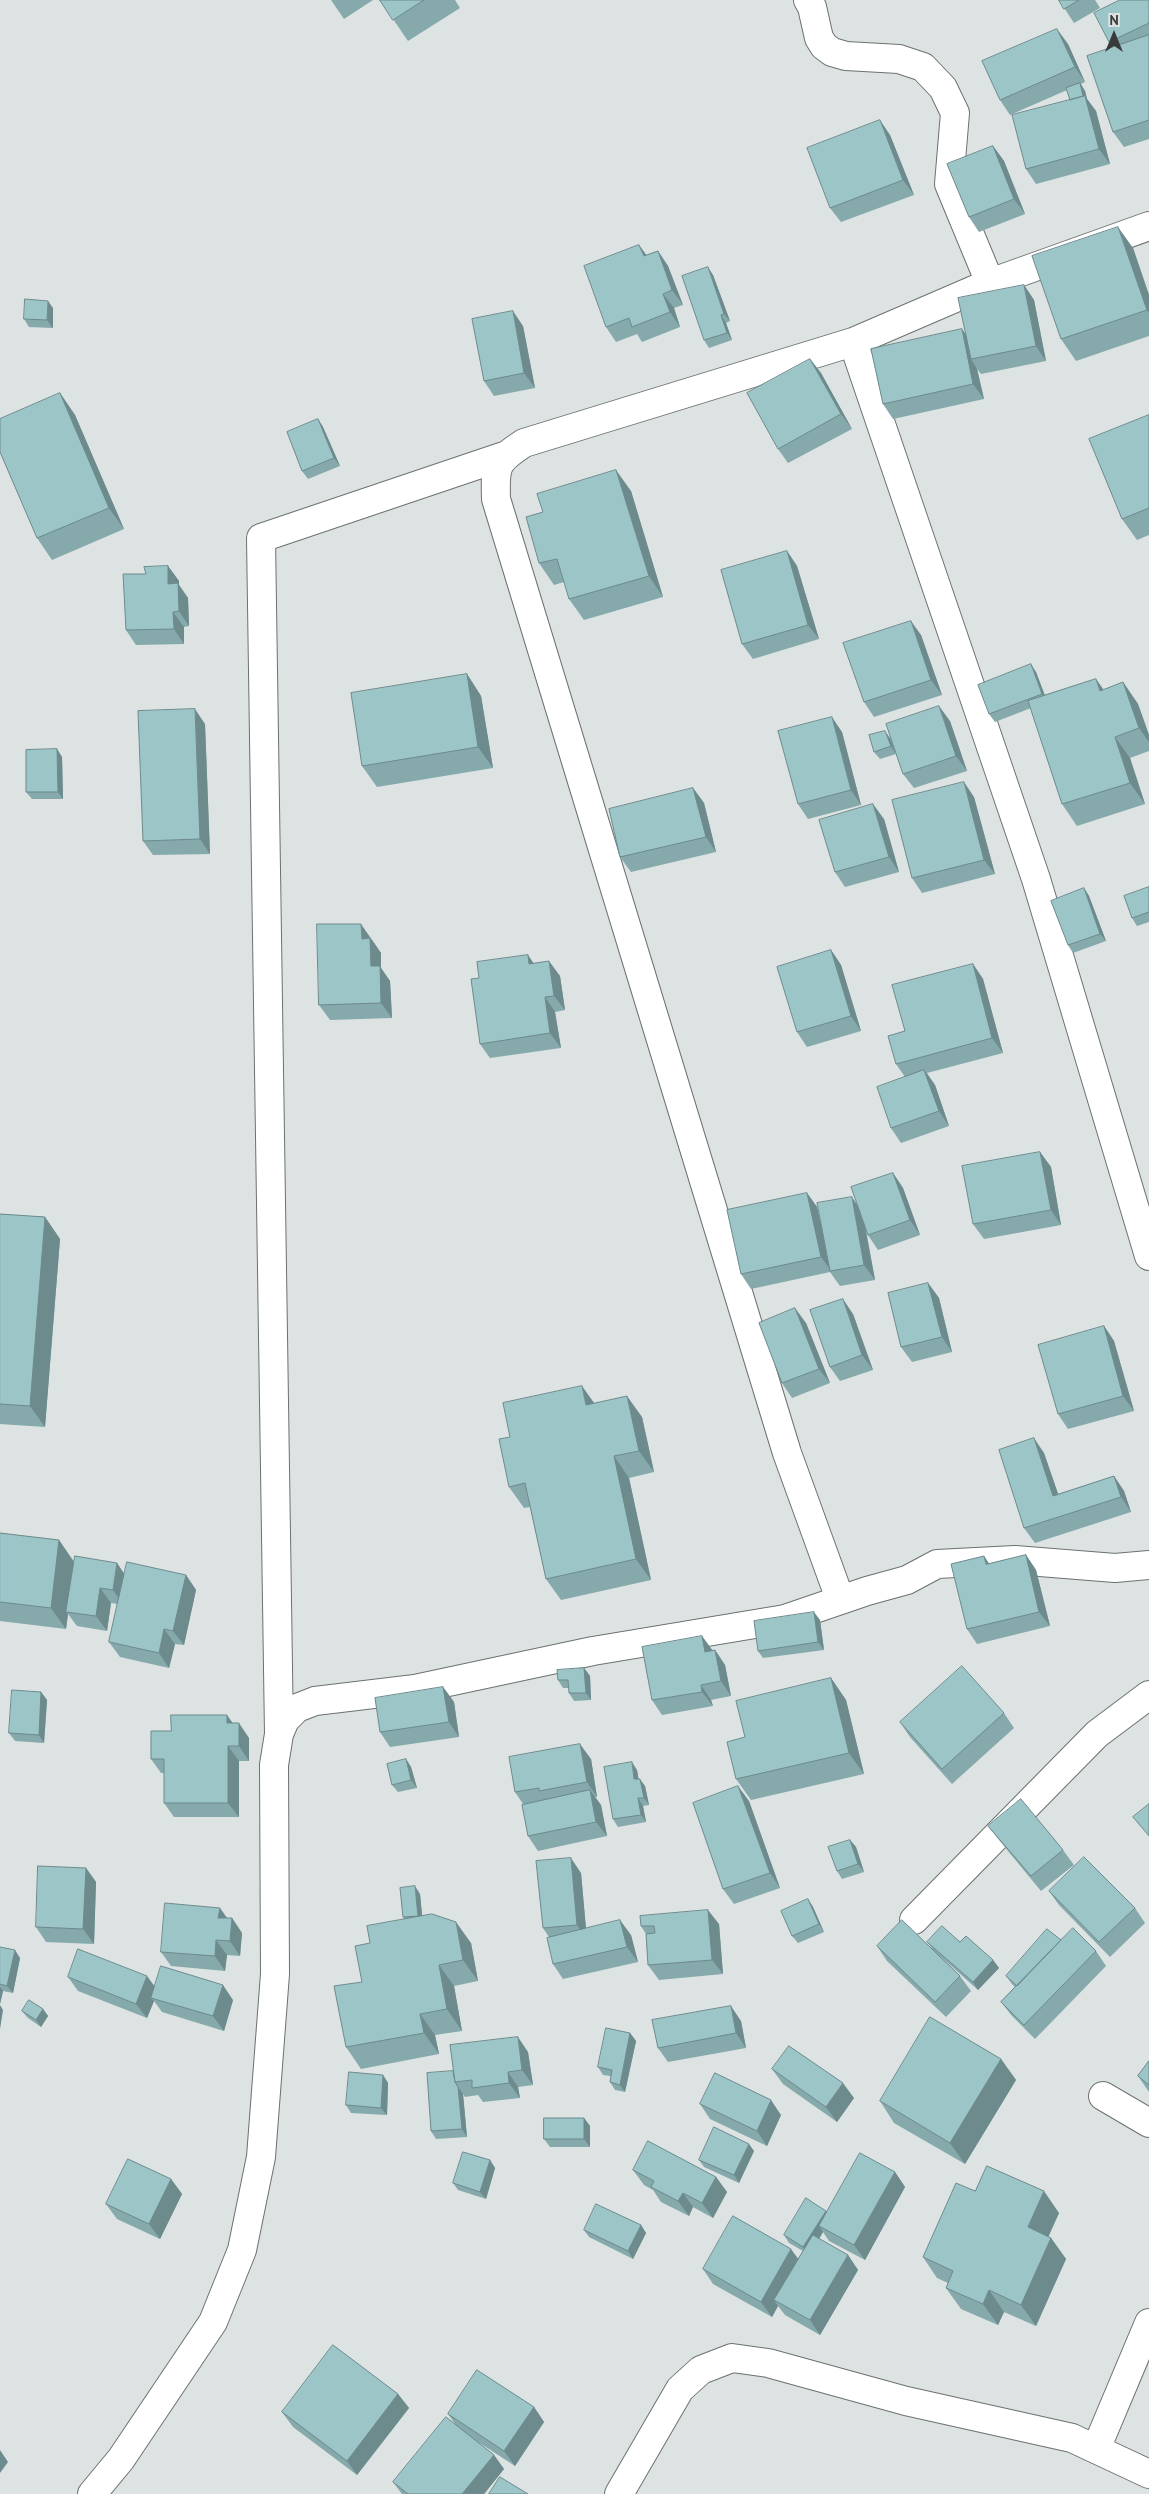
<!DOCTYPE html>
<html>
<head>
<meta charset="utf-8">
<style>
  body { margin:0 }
  #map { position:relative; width:1149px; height:2494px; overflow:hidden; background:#dce3e2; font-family:"PT Sans",sans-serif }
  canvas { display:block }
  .north { position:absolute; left:1089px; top:10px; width:50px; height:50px; -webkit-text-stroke:4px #dce3e2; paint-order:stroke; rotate:0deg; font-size:14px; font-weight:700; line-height:20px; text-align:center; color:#383b3a }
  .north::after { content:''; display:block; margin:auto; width:18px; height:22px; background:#383b3a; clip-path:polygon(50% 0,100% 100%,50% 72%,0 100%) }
</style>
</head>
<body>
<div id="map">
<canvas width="1149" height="2494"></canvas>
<div class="north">N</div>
</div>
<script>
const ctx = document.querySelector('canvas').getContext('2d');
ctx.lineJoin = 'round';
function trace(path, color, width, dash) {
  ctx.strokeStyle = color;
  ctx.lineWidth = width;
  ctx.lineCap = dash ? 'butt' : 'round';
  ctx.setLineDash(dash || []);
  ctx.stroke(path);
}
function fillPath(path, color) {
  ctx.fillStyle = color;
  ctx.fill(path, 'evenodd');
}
const minor = new Path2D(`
  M808,0L812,7L819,38L824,46L832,52L846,56L899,59L923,67L943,88L955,113L949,184L990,283
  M853,342L1036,879L1149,1256
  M840,1599L787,1453L496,499C495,466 495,462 524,443L853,342L990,283L1149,226
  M279,1734L261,538L504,456
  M914,1920L1097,1734L1149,1695
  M1103,2096L1149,2123
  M1096,2449L1149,2323
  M92,2494L121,2459L213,2322L242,2250L261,2157L275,1974L274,1765L279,1734L285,1720L297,1708L315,1701L415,1689L593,1651L785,1619L867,1591L907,1580L937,1564L1015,1560L1115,1568L1149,1565
  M619,2494L680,2389L701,2370L732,2358L768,2363L906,2401L1072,2438L1149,2474`);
trace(minor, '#6b7270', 30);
trace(minor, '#fff', 28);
fillPath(new Path2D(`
  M331,0H373L344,19Z
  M380,0H455L460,8L408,41Z
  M1059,0H1095L1100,8L1074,23Z
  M1149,0V139L1124,147L1113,132L1112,47L1109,42Z
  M1068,44L1085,82L1081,84L1085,91L1087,99L1096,111L1110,164L1036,184L1026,169L1070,100L1067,90L1010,115L1000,100Z
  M890,135L914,195L841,222L830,208Z
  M993,146L1004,161L1025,214L979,232L969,217Z
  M639,245L646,255L658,251L668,266L683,305L674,308L680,327L642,342L637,334L616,342L606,327Z
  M1133,248L1149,295V336L1076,361L1061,339Z
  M713,275L730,321L726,323L732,340L709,348L704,340Z
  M1024,285L1034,300L1046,361L981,374L977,369L984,399L893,419L883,404L962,329L966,335Z
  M53,308V328L29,327L24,319Z
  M523,326L535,388L494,396L484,381Z
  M810,359L821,373L852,429L788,463L778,449Z
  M60,393L75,415L124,529L52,560L37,538Z
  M1149,415V535L1137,540L1122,519Z
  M318,419L323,427L340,466L308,479L302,471Z
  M631,491L663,597L584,620L569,599L564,582L554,585L539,563Z
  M787,551L797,566L819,639L753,659L742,644Z
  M168,566L179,581V585L188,598L189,626L184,627V644L136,645L126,630L146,574Z
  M921,635L942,695L874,717L864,702Z
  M1036,672L1045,695L1096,679L1103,690L1123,682L1138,704L1149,735V751L1130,758L1145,804L1077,826L1062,804L1031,708L995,722L989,714Z
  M467,674L481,696L493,768L377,787L362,766Z
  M950,721L967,771L914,788L903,774Z
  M205,724L210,854L153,855L143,841Z
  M842,732L861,805L808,819L798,804Z
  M890,738L896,754L880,759L874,752Z
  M57,749L62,757L63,799H32L26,792Z
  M693,788L704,803L716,852L631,872L620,857Z
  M974,797L995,874L922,893L912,878Z
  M884,819L899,872L845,887L835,872Z
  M1149,887V922L1137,926L1132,918Z
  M1084,888L1089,896L1106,941L1073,953L1068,945Z
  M372,939V940L381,953V968L390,981L392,1018L330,1020L319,1005Z
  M831,950L841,965L861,1031L807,1047L797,1032Z
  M528,955L533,963L560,976L565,1010L555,1012L561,1048L490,1058L480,1044L479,978Z
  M973,964L983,979L1003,1053L927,1073L935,1085L949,1126L901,1143L891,1128L905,1077L896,1064L905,1031Z
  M1040,1152L1051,1167L1061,1225L984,1239L973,1224Z
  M893,1173L903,1188L920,1235L878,1250L868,1235L866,1229L875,1280L840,1286L830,1272L751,1289L741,1274L807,1193L817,1207L820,1221L857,1204Z
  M0,1214L45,1217L60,1239L45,1427L0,1424Z
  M928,1283L939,1298L952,1352L912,1362L901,1347Z
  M853,1314L873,1370L840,1381L830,1367Z
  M806,1323L830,1383L792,1398L782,1383Z
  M1104,1326L1114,1341L1134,1411L1068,1429L1058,1414Z
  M594,1403L642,1417L654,1472L629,1478L651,1580L561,1600L546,1579L530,1507L524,1508L509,1487L510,1437Z
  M1044,1453L1058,1494L1114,1476L1124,1491L1131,1512L1035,1543L1024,1528Z
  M0,1533L59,1540L74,1562L117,1563L124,1574L186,1575L196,1590L184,1645L175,1644L169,1668L120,1657L109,1642L118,1604L111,1603L107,1631L77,1626L68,1614L66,1629L0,1621Z
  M1026,1555L1036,1570L1050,1626L977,1644L967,1629L984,1556L989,1564Z
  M820,1620L824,1650L763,1658L758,1651Z
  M702,1636L712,1651L715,1650L725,1665L731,1696L711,1700L713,1706L662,1715L652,1700Z
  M584,1668L590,1676L591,1700L574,1701L569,1693V1688H563L558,1680Z
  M831,1678L846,1700L864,1774L751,1800L736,1779L745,1737Z
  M443,1687L454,1702L459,1737L390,1747L380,1732Z
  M41,1692L47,1700L44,1743L15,1741L9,1733Z
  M1004,1713L1014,1728L952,1784L910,1737L900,1722Z
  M233,1723L249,1738V1761H239V1817H174L164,1803V1773H161L151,1759L171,1731Z
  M406,1759L411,1767L417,1788L398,1792L392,1785Z
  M591,1759L597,1797H595L601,1805L607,1836L538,1851L528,1836L523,1804L515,1792Z
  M637,1770L638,1779L645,1786L649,1805L643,1806L646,1822L618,1827L613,1819Z
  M749,1801L780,1888L734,1904L723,1889Z
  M988,1826L1063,1850L1074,1865L1041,1891L999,1840Z
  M850,1840L856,1847L864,1872L842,1879L837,1871Z
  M86,1868L96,1882L94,1944L46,1942L36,1927Z
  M581,1873L586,1929L631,1935L638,1962L563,1979L553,1964L549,1937L543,1928Z
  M1049,1891L1135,1908L1145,1923L1110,1957L1059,1905Z
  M420,1894L422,1916L471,1943L478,1981L454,1986L462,2031L435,2035L439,2054L361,2069L346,2047L362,1982L370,1943L404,1919L403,1917Z
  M808,1899L813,1907L824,1932L798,1943L792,1936Z
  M227,1918H232L242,1933L240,1956L227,1955L225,1971L171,1966L161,1952Z
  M719,1924L723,1974L659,1980L648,1965L646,1934L641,1926Z
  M1061,1940L1096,1951L1106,1966L1035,2039L1012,2016L1001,2002L1015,1987L1012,1984L1006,1976Z
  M927,1942H960L993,1960L999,1968L978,1990L939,1955L960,1976L971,1991L946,2017L887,1961L877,1946L932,1948Z
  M0,1947L20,1958L13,1993L3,1991L0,2004Z
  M68,1977L155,1986L233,2000L224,2031L162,2012L154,2001L147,2018L78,1991Z
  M43,2009L48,2016L41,2027L28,2018L22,2011Z
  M741,2021L746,2048L668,2062L658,2048Z
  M630,2033L636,2041L625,2092L615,2090L610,2082L611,2076L603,2075L598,2067Z
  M528,2052L533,2085L518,2087L520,2098L483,2102L478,2095L465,2097L463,2094L467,2137L436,2139L431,2131L453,2071Z
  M1001,2059L1016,2080L965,2164L894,2123L880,2101Z
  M1149,2061V2092L1138,2076Z
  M772,2069L854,2098L837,2122L783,2084Z
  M383,2075L388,2083L387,2115L351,2113L346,2105Z
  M700,2104L781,2115L767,2146L710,2119Z
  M584,2118L590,2126V2147H550L544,2139Z
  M754,2151L739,2183L704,2167L699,2160Z
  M490,2160L495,2168L486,2199L458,2190L453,2183Z
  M633,2170L716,2177L727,2192L713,2218L693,2207L689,2216L661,2202L653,2190L644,2185Z
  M895,2172L905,2187L865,2260L829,2241L823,2232L819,2239L848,2255L858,2270L820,2335L785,2315L778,2306L772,2317L713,2284L703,2269L798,2259L803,2251L789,2243L784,2235L826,2211L827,2212Z
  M171,2179L182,2194L160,2239L117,2219L106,2204Z
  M975,2191L1059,2213L1048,2236L1051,2238L1066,2259L1036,2326L1004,2312L998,2325L961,2309L946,2288L948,2283L937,2278L923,2257Z
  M641,2225L646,2233L633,2259L589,2237L584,2230Z
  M398,2394L409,2408L357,2475L293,2427L282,2412Z
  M534,2407L544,2422L515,2466L475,2440L494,2455L504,2469L484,2494H402L393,2482L455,2424L448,2414Z`), '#86a9ac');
fillPath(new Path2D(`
  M1057,29L1068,44L1085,82L1075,67Z
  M1080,83L1085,91L1087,99L1096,111L1110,164L1099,149L1083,98Z
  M880,120L890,135L914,195L903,180Z
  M993,146L1004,161L1025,214L1014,199Z
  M1118,227L1133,248L1149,295V313L1147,310Z
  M639,245L650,260L644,256Z
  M658,251L668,266L683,305L672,290Z
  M708,267L713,275L730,321L724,314Z
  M1024,285L1034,300L1046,361L1036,346Z
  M663,294L674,308L680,327L670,312Z
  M48,301L53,308V328L47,320Z
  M513,311L523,326L535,388L524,373Z
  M721,315L726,323L732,340L727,333Z
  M962,329L972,344L971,359L977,369L984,399L973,384Z
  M810,359L821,373L852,429L841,414Z
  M60,393L75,415L124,529L109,508Z
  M318,419L323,427L340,466L334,458Z
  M616,470L631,491L663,597L649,576Z
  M787,551L797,566L819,639L808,625Z
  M168,566L179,581V585L188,598L189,626L179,611L168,584Z
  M173,612L184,627V644L174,629Z
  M911,621L921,635L942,695L931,680Z
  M1031,664L1036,672L1047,702L1042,694Z
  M467,674L481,696L493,768L478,747Z
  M1096,679L1111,700L1100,691Z
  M1123,682L1138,704L1149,735V742L1139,728Z
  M939,706L950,721L967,771L956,756Z
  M195,709L205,724L210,854L200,839Z
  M832,717L842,732L861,805L851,790Z
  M885,731L890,738L896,754L891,746Z
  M1115,737L1130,758L1145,804L1130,783Z
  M57,749L62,757L63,799L58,792Z
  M964,782L974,797L995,874L984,860Z
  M693,788L704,803L716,852L706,837Z
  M873,804L884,819L899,872L889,857Z
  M1084,888L1089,896L1106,941L1100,934Z
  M361,924L381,953V968L390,981L392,1018L381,1003L362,939Z
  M831,950L841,965L861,1031L851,1016Z
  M528,955L538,970L529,964Z
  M549,961L560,976L565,1010L554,996Z
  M973,964L983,979L1003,1053L992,1038Z
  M545,997L555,1012L561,1048L550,1033Z
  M924,1070L935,1085L949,1126L939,1111Z
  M1040,1152L1051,1167L1061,1225L1051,1210Z
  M893,1173L903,1188L920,1235L910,1220Z
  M807,1193L817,1207L832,1272L821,1257Z
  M852,1197L862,1212L875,1280L864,1265Z
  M45,1217L60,1239L45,1427L30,1406Z
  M928,1283L939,1298L952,1352L942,1337Z
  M843,1299L853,1314L873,1370L862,1355Z
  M795,1308L806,1323L830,1383L819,1369Z
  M1104,1326L1114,1341L1134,1411L1123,1396Z
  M582,1386L597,1407L586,1405Z
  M627,1396L642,1417L654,1472L639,1451Z
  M1034,1438L1044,1453L1064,1511L1053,1496Z
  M614,1456L629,1478L651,1580L636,1559Z
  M1114,1476L1124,1491L1131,1512L1121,1497Z
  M59,1540L74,1562L66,1612L68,1614L66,1629L51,1608Z
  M1026,1555L1036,1570L1050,1626L1039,1612Z
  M984,1556L994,1571L986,1564Z
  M117,1563L127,1578L123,1605L113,1590Z
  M186,1575L196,1590L184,1645L173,1631Z
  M100,1588L111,1603L107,1631L96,1616Z
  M814,1612L820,1620L824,1650L818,1642Z
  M164,1629L175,1644L169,1668L159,1653Z
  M702,1636L713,1651L705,1652Z
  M715,1650L725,1665L731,1696L721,1681Z
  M584,1668L590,1676L591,1700L586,1693Z
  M831,1678L846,1700L864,1774L849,1753Z
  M701,1685L711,1700L713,1706L702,1692Z
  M443,1687L454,1702L459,1737L449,1722Z
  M41,1692L47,1700L44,1743L39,1735Z
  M227,1715L237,1729L227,1723Z
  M239,1723L249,1738V1761L239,1746Z
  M580,1744L591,1759L597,1797L587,1782Z
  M228,1746L239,1761V1817L228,1803Z
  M406,1759L411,1767L417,1788L411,1780Z
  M632,1762L637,1770L640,1787L634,1779Z
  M640,1779L645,1786L649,1805L644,1798Z
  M738,1786L749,1801L780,1888L770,1873Z
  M590,1790L601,1805L607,1836L596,1822Z
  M638,1798L643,1806L646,1822L641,1815Z
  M850,1840L856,1847L864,1872L858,1864Z
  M571,1858L581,1873L587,1940L577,1925Z
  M86,1868L96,1882L94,1944L83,1929Z
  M415,1886L420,1894L423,1924L418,1916Z
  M808,1899L813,1907L824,1932L819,1924Z
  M220,1908L230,1922L218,1918Z
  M708,1910L719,1924L723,1974L712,1960Z
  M232,1918L242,1933L240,1956L230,1941Z
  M620,1920L631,1935L638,1962L627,1947Z
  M456,1922L471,1943L478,1981L463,1960Z
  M216,1940L227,1955L225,1971L215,1956Z
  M15,1950L20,1958L13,1993L7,1986Z
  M993,1960L999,1968L978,1990L973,1982Z
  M439,1965L454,1986L462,2031L447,2009Z
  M147,1976L158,1991L151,1998L154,2001L147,2018L136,2004Z
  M223,1985L233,2000L224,2031L213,2016Z
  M0,1987L3,1991L0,2004Z
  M0,2005L3,2010L0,2029Z
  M731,2006L741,2021L746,2048L736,2033Z
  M43,2009L48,2016L41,2027L36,2020Z
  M420,2014L435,2035L439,2054L424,2033Z
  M630,2033L636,2041L625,2092L620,2085Z
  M518,2037L528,2052L533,2085L522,2070Z
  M1001,2059L1016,2080L965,2164L950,2143Z
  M508,2072L518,2087L520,2098L509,2083Z
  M383,2075L388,2083L387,2115L381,2108Z
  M843,2083L854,2098L837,2122L826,2107Z
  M458,2087L463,2094L467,2137L462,2129Z
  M771,2100L781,2115L767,2146L757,2131Z
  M584,2118L590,2126V2147L584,2139Z
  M749,2144L754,2151L739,2183L734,2175Z
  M490,2160L495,2168L486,2199L480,2192Z
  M895,2172L905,2187L865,2260L854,2245Z
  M716,2177L727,2192L713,2218L702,2203Z
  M171,2179L182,2194L160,2239L149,2224Z
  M1044,2191L1059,2213L1043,2249L1028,2227Z
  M683,2193L693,2207L689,2216L678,2201Z
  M826,2211L831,2218L819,2226L823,2232L809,2255L803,2247Z
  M641,2225L646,2233L633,2259L628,2251Z
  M1051,2238L1066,2259L1036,2326L1021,2305Z
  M791,2249L802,2264L774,2300L778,2306L772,2317L761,2302Z
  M848,2255L858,2270L820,2335L810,2320Z
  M989,2290L1004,2312L998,2325L983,2304Z
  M398,2394L409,2408L357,2475L347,2461Z
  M534,2407L544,2422L515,2466L504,2451Z
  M0,2450L8,2462L0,2473Z
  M494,2455L504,2469L484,2494H462Z`), '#6d8a8c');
const building = new Path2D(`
  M380,0H424L393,20Z
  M1059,0H1079L1064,9Z
  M1120,0H1149V23L1109,42L1094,13Z
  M1057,29L1075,67L1000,100L982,61Z
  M1149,35V120L1113,132L1087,56Z
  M1080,83L1083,96L1070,100L1066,88Z
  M1085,96L1099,149L1026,169L1012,115Z
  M880,120L903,180L830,208L807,148Z
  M993,146L1014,199L969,217L947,164Z
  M1118,227L1147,310L1061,339L1032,256Z
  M639,245L644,256L658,251L672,290L663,294L670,312L632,327L629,318L606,327L584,266Z
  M708,267L724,314L721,315L727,333L704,340L682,276Z
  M1024,285L1036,346L971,359L958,298Z
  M25,299L48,301L47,320L24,319Z
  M513,311L524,373L484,381L472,319Z
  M962,329L973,384L883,404L871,349Z
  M810,359L841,414L778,449L747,393Z
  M60,393L109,508L37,538L0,452V419Z
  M1149,415V508L1122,519L1089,439Z
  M318,419L334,458L302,471L287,432Z
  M616,470L649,576L569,599L557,559L539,563L526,517L543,512L537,494Z
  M787,551L808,625L742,644L721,570Z
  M168,566V584L178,583L179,611L173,612L174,629L126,630L123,574H146L144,567Z
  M911,621L931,680L864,702L843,643Z
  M1031,664L1042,694L989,714L978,685Z
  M467,674L478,747L362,766L351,693Z
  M1096,679L1100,691L1123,682L1139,728L1115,737L1130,783L1062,804L1028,701Z
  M939,706L956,756L903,774L886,724Z
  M195,709L200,839L143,841L138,711Z
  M832,717L851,790L798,804L778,731Z
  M885,731L891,746L874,752L869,735Z
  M57,749L58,792H26V750Z
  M964,782L984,860L912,878L892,800Z
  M693,788L706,837L620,857L609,809Z
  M873,804L889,857L835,872L819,820Z
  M1149,887V912L1132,918L1124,896Z
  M1084,888L1100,934L1068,945L1051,901Z
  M317,924H361L362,939L370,938L371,966H380L381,1003L319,1005Z
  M831,950L851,1016L797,1032L777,967Z
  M528,955L529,964L549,961L554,996L545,997L550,1033L480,1044L471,979L479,978L477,962Z
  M973,964L992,1038L896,1064L888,1036L905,1031L892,985Z
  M924,1070L939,1111L891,1128L877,1087Z
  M1040,1152L1051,1210L973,1224L962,1166Z
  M893,1173L910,1220L868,1235L851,1187Z
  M807,1193L821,1257L741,1274L727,1210Z
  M852,1197L864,1265L830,1271L817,1203Z
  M0,1214L45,1217L30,1406L0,1404Z
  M928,1283L942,1337L901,1347L888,1293Z
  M843,1299L862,1355L830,1367L810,1310Z
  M795,1308L819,1369L782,1383L759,1323Z
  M1104,1326L1123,1396L1058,1414L1038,1345Z
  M582,1386L586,1405L627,1396L639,1451L614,1456L636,1559L546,1579L525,1483L509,1487L499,1439L510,1437L503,1403Z
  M1034,1438L1053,1496L1114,1476L1121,1497L1024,1528L999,1450Z
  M0,1533L59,1540L51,1608L0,1602Z
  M1026,1555L1039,1612L967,1629L951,1564L984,1556L986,1564Z
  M75,1556L117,1563L113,1590L100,1588L96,1616L66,1612Z
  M127,1562L186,1575L173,1631L164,1629L159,1653L109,1642Z
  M814,1612L818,1642L758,1651L754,1621Z
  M702,1636L705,1652L715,1650L721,1681L701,1685L702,1692L652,1700L642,1647Z
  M962,1666L1004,1713L942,1769L900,1722Z
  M584,1668L586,1693H569L568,1680H558L557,1670Z
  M831,1678L849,1753L736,1779L727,1742L745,1737L736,1701Z
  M443,1687L449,1722L380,1732L375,1698Z
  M12,1690L41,1692L39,1735L9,1733Z
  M171,1715H227V1723H239V1746H228V1803H164V1759H151V1731H171Z
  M580,1744L587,1782L539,1791V1788L515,1792L509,1757Z
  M406,1759L411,1780L392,1785L387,1764Z
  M632,1762L634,1779H640L644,1798H638L641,1815L613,1819L604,1767Z
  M738,1786L770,1873L723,1889L693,1803Z
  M590,1790L596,1822L528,1836L522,1805Z
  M1021,1799L1063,1850L1031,1876L988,1826Z
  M1149,1804V1836L1133,1817Z
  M850,1840L858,1864L837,1871L828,1847Z
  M1084,1857L1135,1908L1099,1942L1049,1891Z
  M571,1858L577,1925L543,1928L536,1861Z
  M38,1866L86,1868L83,1929L36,1927Z
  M415,1886L418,1916L403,1917L400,1888Z
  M808,1899L819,1924L792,1936L781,1911Z
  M165,1903L220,1908L218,1918H232L230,1941L216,1940L215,1956L161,1952Z
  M708,1910L712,1960L648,1965L646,1934L655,1933L654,1926H641L640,1916Z
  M432,1914L456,1922L463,1960L439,1965L447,2009L420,2014L424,2033L346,2047L334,1986L362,1982L355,1946L370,1943L367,1926Z
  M620,1920L627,1947L553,1964L547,1938Z
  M902,1920L960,1976L935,2002L877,1946Z
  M942,1926L960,1942L966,1936L993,1960L973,1982L927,1942Z
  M1073,1928L1096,1951L1024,2025L1001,2002Z
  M1047,1929L1061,1940L1017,1986L1006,1976Z
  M0,1947L15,1950L7,1986L0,1984Z
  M78,1949L147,1976L136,2004L68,1977Z
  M161,1966L223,1985L213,2016L151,1998Z
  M29,2000L43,2009L36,2020L22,2011Z
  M731,2006L736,2033L658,2048L652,2020Z
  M930,2017L1001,2059L950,2143L880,2101Z
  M606,2028L630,2033L620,2085L610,2082L612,2070L598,2067Z
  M518,2037L522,2070L508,2072L509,2083L472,2088V2080L455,2082L450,2045Z
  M789,2046L843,2083L826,2107L772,2069Z
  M1149,2061V2085L1138,2076Z
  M453,2071L455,2082L458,2087L462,2129L431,2131L427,2073Z
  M349,2072L383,2075L381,2108L346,2105Z
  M715,2073L771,2100L757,2131L700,2104Z
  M544,2118H584V2139H544Z
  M714,2127L749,2144L734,2175L699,2160Z
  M648,2141L716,2177L702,2203L683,2193L678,2201L651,2187L654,2181L633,2170Z
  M463,2152L490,2160L480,2192L453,2183Z
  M860,2153L895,2172L854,2245L819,2226Z
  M128,2159L171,2179L149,2224L106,2204Z
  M987,2166L1044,2191L1028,2227L1051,2238L1021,2305L989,2290L983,2304L946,2288L953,2271L923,2257L956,2183L975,2191Z
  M806,2198L826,2211L803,2247L784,2235Z
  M596,2204L641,2225L628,2251L584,2230Z
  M733,2216L791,2249L761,2302L703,2269Z
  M813,2235L848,2255L810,2320L774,2300Z
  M333,2345L398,2394L347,2461L282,2412Z
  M477,2370L534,2407L504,2451L448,2414Z
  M446,2417L494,2455L462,2494H408L393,2482Z
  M500,2477L528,2494H489Z`);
fillPath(building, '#9cc5c8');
trace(building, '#6d8a8c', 1);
</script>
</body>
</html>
